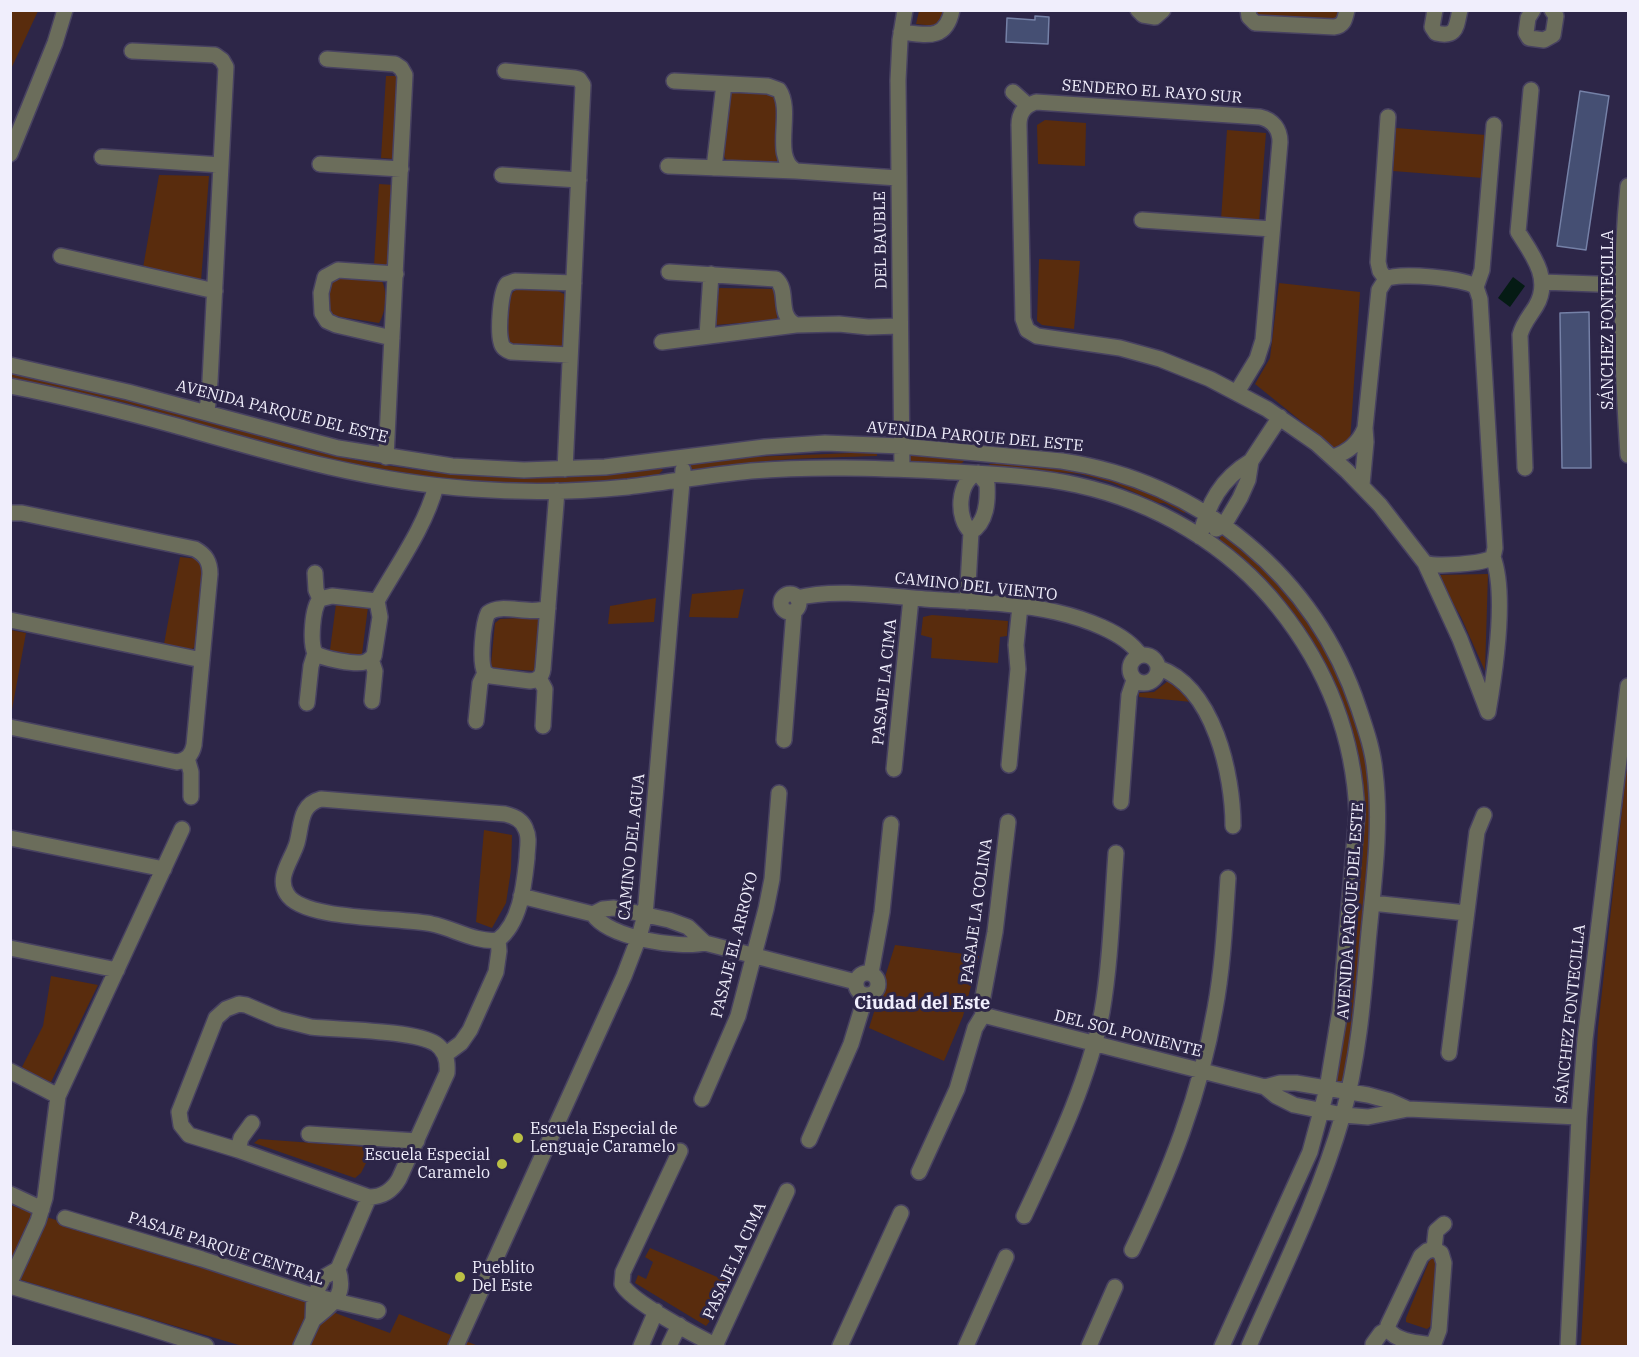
<!DOCTYPE html>
<html>
<head>
<meta charset="utf-8">
<style>
  body { margin:0 }
  #map { position:relative; width:1639px; height:1357px; overflow:hidden; background:#2d2648; font-family:"IBM Plex Serif",serif }
  canvas { display:block }
  .frame { position:absolute; inset:0; border:12px solid #f0eefc; pointer-events:none }
</style>
</head>
<body>
<div id="map">
<canvas width="1639" height="1357"></canvas>
<div class="frame"></div>
</div>
<script>
const ctx = document.querySelector('canvas').getContext('2d');
ctx.lineJoin = 'round';
function fillPath(path, color) {
  ctx.fillStyle = color;
  ctx.fill(path, 'evenodd');
}
function trace(path, color, width, dash) {
  ctx.strokeStyle = color;
  ctx.lineWidth = width;
  ctx.lineCap = dash ? 'butt' : 'round';
  ctx.setLineDash(dash || []);
  ctx.stroke(path);
}
function drawText(font, color, halo, rows, align = 'center') {
  ctx.font = font + ' "IBM Plex Serif",serif';
  ctx.lineWidth = 6;
  ctx.setLineDash([]);
  ctx.textBaseline = 'middle';
  ctx.strokeStyle = halo;
  ctx.fillStyle = color;
  for (const [text, x, y, turn = 0] of rows) {
    ctx.save();
    ctx.translate(x, y);
    ctx.rotate((+turn || 0) * Math.PI / 180);
    ctx.textAlign = isNaN(turn) ? turn : align;
    if (halo) ctx.strokeText(text, 0, 0);
    ctx.fillText(text, 0, 0);
    ctx.restore();
  }
}
fillPath(new Path2D(`
  M11,10L38,11L11,69L10,11Z
  M1257,10L1342,11L1338,20L1263,16L1256,13Z
  M919,11H945L943,19L936,26L916,24Z
  M386,76H399L396,159L381,158Z
  M733,90L770,93L779,98L780,158L774,164L728,162L722,154L728,96Z
  M1045,120L1086,123L1085,166L1038,164L1037,125Z
  M1396,128L1486,135L1483,178L1393,171Z
  M1227,130L1266,133L1259,222L1221,220Z
  M159,175L209,176L201,281L143,268Z
  M379,184L394,185L389,267L374,266Z
  M1039,259L1080,261L1074,329L1042,325L1037,321Z
  M333,276L381,280C388,289 386,313 379,323L335,316L325,305Z
  M1279,283L1360,292L1350,443L1337,450L1255,384L1270,358Z
  M719,288L776,289L777,320L715,325Z
  M517,289L556,290L564,294L567,302L565,341L562,347C548,352 521,349 508,341C505,326 503,297 517,289Z
  M11,371C59,382 108,393 157,405C207,419 255,436 306,449C420,478 542,485 659,467L663,470L659,474C542,492 422,482 306,455C237,438 170,412 100,397C70,390 40,385 11,379Z
  M877,452V456C817,458 756,458 697,472L691,468L690,463L726,458Z
  M905,454L965,460L961,464L906,461Z
  M1009,463L1081,468L1162,498L1186,512L1184,513L1164,503H1159L1113,483L1080,474L990,466L989,464Z
  M1222,534L1236,543L1284,590L1323,642L1346,688L1366,759L1370,815L1367,862L1352,1029L1341,1088L1334,1089L1360,773L1354,739L1335,690L1235,555L1219,540Z
  M180,557L199,559L207,567L195,647L191,650L164,644Z
  M1488,574L1485,671L1461,617L1436,575Z
  M744,589L738,618L689,617L692,594Z
  M656,598L654,622L608,624L610,606Z
  M342,603L368,607L362,654L358,658L332,653L330,650L336,604Z
  M932,615L1008,621L1007,636L1000,637L998,663L931,658L932,638L921,635L923,617Z
  M540,617L536,671L493,668L491,664L495,623L500,619Z
  M11,630L26,633L11,715H10Z
  M1168,681H1175L1192,702L1139,697V693L1154,692Z
  M1628,755V1346H1581L1598,1028Z
  M484,830L512,835L511,870L506,903L492,928L476,922Z
  M895,945L979,956L963,1016L944,1061L869,1028Z
  M51,976L98,985L51,1082L39,1080L22,1067L43,1026Z
  M259,1139L367,1147L369,1157L361,1173L355,1178L254,1143Z
  M10,1205L294,1298L390,1333L399,1314L478,1346H242L21,1280L11,1276Z
  M650,1248L731,1283L727,1291L719,1288L708,1312L714,1316L706,1326L635,1283L638,1275L646,1279L653,1262L645,1257Z
  M1432,1254L1436,1259L1432,1325L1427,1329L1406,1322V1318Z`), '#592c0d');
fillPath(new Path2D(`
  M1513,277L1525,286L1510,307L1498,298Z`), '#051b14');
const building = new Path2D(`
  M1035,16L1049,17L1048,44L1006,42L1007,18L1035,20Z
  M1580,91L1609,96L1586,250L1557,246Z
  M1589,312L1591,468H1562L1560,313Z`);
fillPath(building, '#454f73');
trace(building, '#7581a7', 1.5);
const minor = new Path2D(`
  M1138,10L1143,15L1155,17L1163,10
  M1248,10L1249,17L1255,23L1334,27C1344,26 1345,19 1347,10
  M1435,10L1432,27L1436,33C1457,38 1456,27 1460,10
  M1533,10L1528,18L1526,33L1529,38L1544,40L1553,35L1556,16L1552,10
  M901,32C926,35 946,41 952,10
  M132,51L215,55L222,60L226,67L210,381L207,412
  M327,59L395,64L401,68L405,75L386,457
  M505,71L575,78L579,79L583,85L565,469
  M674,81L768,86L779,90C794,112 771,157 796,171
  M1013,92L1023,101L1026,107
  M10,154L55,43L65,10
  M102,157L221,165
  M320,164L401,169
  M668,166L796,171L898,178
  M714,168L724,84
  M502,175L579,180
  M1628,186C1619,275 1622,365 1628,455
  M1142,220L1272,229
  M61,256L215,291
  M669,272L776,279C790,291 776,315 796,325
  M1386,279L1380,271L1378,262L1388,117
  M1386,279C1399,272 1465,278 1476,287
  M1542,282L1623,285
  M1476,287L1480,299L1495,548L1493,557
  M1476,287L1482,270L1494,125
  M707,336L711,274
  M392,338L336,325L327,321L322,313L321,293L325,277L338,270L396,274
  M662,342L796,325L839,324L868,327L900,326
  M570,355L511,352C506,350 502,348 501,342C498,331 500,292 507,284L515,281L574,283
  M10,365L128,392L338,448L452,466L524,470L605,467L765,447L825,443L901,446L1062,461C1201,482 1315,576 1359,709C1366,730 1373,750 1375,772C1382,828 1373,887 1368,943C1363,1002 1358,1061 1342,1118C1319,1197 1282,1271 1249,1346
  M10,386C66,397 122,411 177,426C275,454 369,482 473,489C524,493 576,492 628,487C669,482 710,475 751,471C813,466 875,468 938,471C984,474 1032,475 1077,485C1155,502 1229,545 1279,608C1327,668 1354,737 1357,814L1340,1010L1327,1089L1310,1152L1222,1346
  M1237,392L1257,359L1263,340L1280,142C1280,129 1273,120 1260,117L1036,102C1024,106 1019,113 1019,125L1023,319L1027,330L1037,336L1120,348L1160,359L1210,379L1267,409L1316,443L1347,471L1380,505L1425,563C1436,567 1484,564 1493,557
  M1333,457C1349,452 1359,443 1365,428
  M1525,468L1520,335C1523,323 1530,316 1536,306C1552,279 1532,254 1518,232L1531,90
  M902,469L898,80L900,40L905,10
  M1362,485L1366,442L1365,428L1379,290L1386,279
  M10,513H22L195,549C206,555 210,562 210,574L194,745C192,755 187,760 177,762L10,727
  M1216,529L1224,525L1240,498L1248,480L1251,461L1280,417
  M971,532C987,522 988,501 987,484L978,473
  M1200,537C1208,503 1221,479 1251,461
  M1425,563L1460,639L1488,712
  M315,573L316,590L320,599
  M781 603a9 9 0 1 1 18 0a9 9 0 1 1-18 0Z
  M797,598C833,588 887,596 925,599C968,602 1014,602 1056,612C1082,618 1125,632 1140,655
  M377,601L332,596L320,599C312,608 310,643 315,653C323,659 356,665 365,662C369,661 370,659 374,656L380,617L377,601C398,564 425,527 436,486
  M967,602L971,532C956,519 957,481 978,473
  M548,608C529,616 502,602 488,613C483,623 479,662 485,673L491,676L530,681C538,680 542,677 543,669L557,491
  M10,620L202,660
  M1130 669a14 14 0 1 1 28 0a14 14 0 1 1-28 0Z
  M371,659L375,671L372,701
  M1159,668C1214,687 1233,775 1233,826
  M539,678L545,689L543,726
  M307,703L311,666L315,653
  M1488,712C1495,672 1507,595 1493,557
  M476,721L480,683L485,673
  M784,740L794,611
  M187,758L191,772V797
  M1009,765L1018,669L1016,645L1020,606
  M894,769L911,598
  M321,799L505,814C514,816 523,820 526,830C530,838 527,849 527,858C524,885 521,922 498,940C476,943 453,928 432,924C401,917 303,921 287,894C276,877 292,860 297,843C302,825 299,805 321,799Z
  M1121,802L1129,695L1134,680
  M10,838L164,869
  M521,896L593,914C608,938 679,949 705,943L856,982
  M1372,903L1466,913
  M593,914L603,909L614,908L669,920L688,927L705,943
  M10,948L117,970
  M856 984a11 11 0 1 1 22 0a11 11 0 1 1-22 0Z
  M871,973L882,912L891,824
  M239,1004L246,1005L279,1019L311,1027C339,1030 415,1030 436,1044C446,1051 448,1061 447,1073L399,1179C392,1191 382,1197 369,1197L238,1150L189,1135L181,1125L179,1112L216,1018L226,1009Z
  M983,1015L1265,1087L1276,1096L1294,1105L1343,1115L1368,1117L1408,1109L1579,1117
  M1449,1053L1477,832L1484,815
  M445,1055L461,1043L470,1030L496,972L499,951L498,940
  M10,1071L58,1096
  M1265,1087L1280,1083H1296L1368,1095L1390,1101L1408,1109
  M702,1099L738,1016L766,909L772,879L779,793
  M309,1134L417,1141
  M809,1140L851,1044L866,995
  M238,1150L241,1138L252,1123
  M680,1151L623,1272L622,1284C630,1301 698,1337 717,1346
  M919,1172L957,1089L975,1028L983,1015L982,1002L995,932L1008,822
  M10,1194L42,1209
  M1024,1216C1055,1150 1088,1083 1102,1012C1111,960 1112,905 1116,853
  M65,1218L202,1259L314,1296L378,1311
  M1434,1249L1436,1231L1444,1224
  M1132,1250C1170,1171 1200,1096 1215,1009C1223,966 1225,921 1228,878
  M10,1282L38,1221L45,1198L58,1096L182,829
  M10,1286L137,1324L206,1346
  M313,1320C332,1304 347,1296 338,1269
  M1388,1329C1396,1342 1419,1343 1433,1345
  M1373,1344L1381,1333L1388,1329V1325L1421,1256L1427,1251L1434,1249
  M301,1346L313,1320L314,1296L324,1277L338,1269L369,1197
  M456,1346L624,976L639,937L645,915L683,470
  M641,1346L656,1311
  M669,1346L679,1325
  M715,1346L787,1191
  M840,1346L901,1213
  M966,1346L1006,1257
  M1089,1346L1115,1287
  M1433,1346L1439,1330L1444,1263L1441,1253L1434,1249
  M1568,1346L1579,1117L1585,1039L1628,686`);
trace(minor, '#484261', 18);
trace(minor, '#6b6d5b', 15);
for (const [x, y, r, color] of [
  [518,1138,6,"#bbc045"],
  [502,1164,6,"#bbc045"],
  [460,1277,6,"#bbc045"]
]) {
  const dot = new Path2D();
  dot.arc(x, y, r, 0, 2 * Math.PI);
  ctx.fillStyle = color;
  ctx.fill(dot);
  trace(dot, '#2d2648', 2);
}
drawText('16px', '#f0eefc', '#2d2648', [
  ["SENDERO EL RAYO SUR",1152,92,4],
  ["DEL BAUBLE",881,240,-91],
  ["SÁNCHEZ FONTECILLA",1608,320,-90],
  ["AVENIDA PARQUE DEL ESTE",282,412,14],
  ["AVENIDA PARQUE DEL ESTE",975,437,5],
  ["CAMINO DEL VIENTO",976,587,6],
  ["PASAJE LA CIMA",885,682,-84],
  ["CAMINO DEL AGUA",632,847,-84],
  ["PASAJE LA COLINA",977,911,-82],
  ["AVENIDA PARQUE DEL ESTE",1351,911,-86],
  ["PASAJE EL ARROYO",735,945,-76],
  ["SÁNCHEZ FONTECILLA",1571,1014,-84],
  ["DEL SOL PONIENTE",1128,1034,14],
  ["PASAJE PARQUE CENTRAL",226,1249,18],
  ["PASAJE LA CIMA",735,1261,-65]
]);
drawText('16px', '#f0eefc', '#2d2648', [
  ["Escuela Especial de",530,1129],
  ["Lenguaje Caramelo",530,1147],
  ["Escuela Especial",490,1155,"right"],
  ["Caramelo",490,1173,"right"],
  ["Pueblito",472,1268],
  ["Del Este",472,1286]
], 'left');
drawText('bold 18px', '#f0eefc', '#2d2648', [
  ["Ciudad del Este",922,1004]
]);
</script>
</body>
</html>
